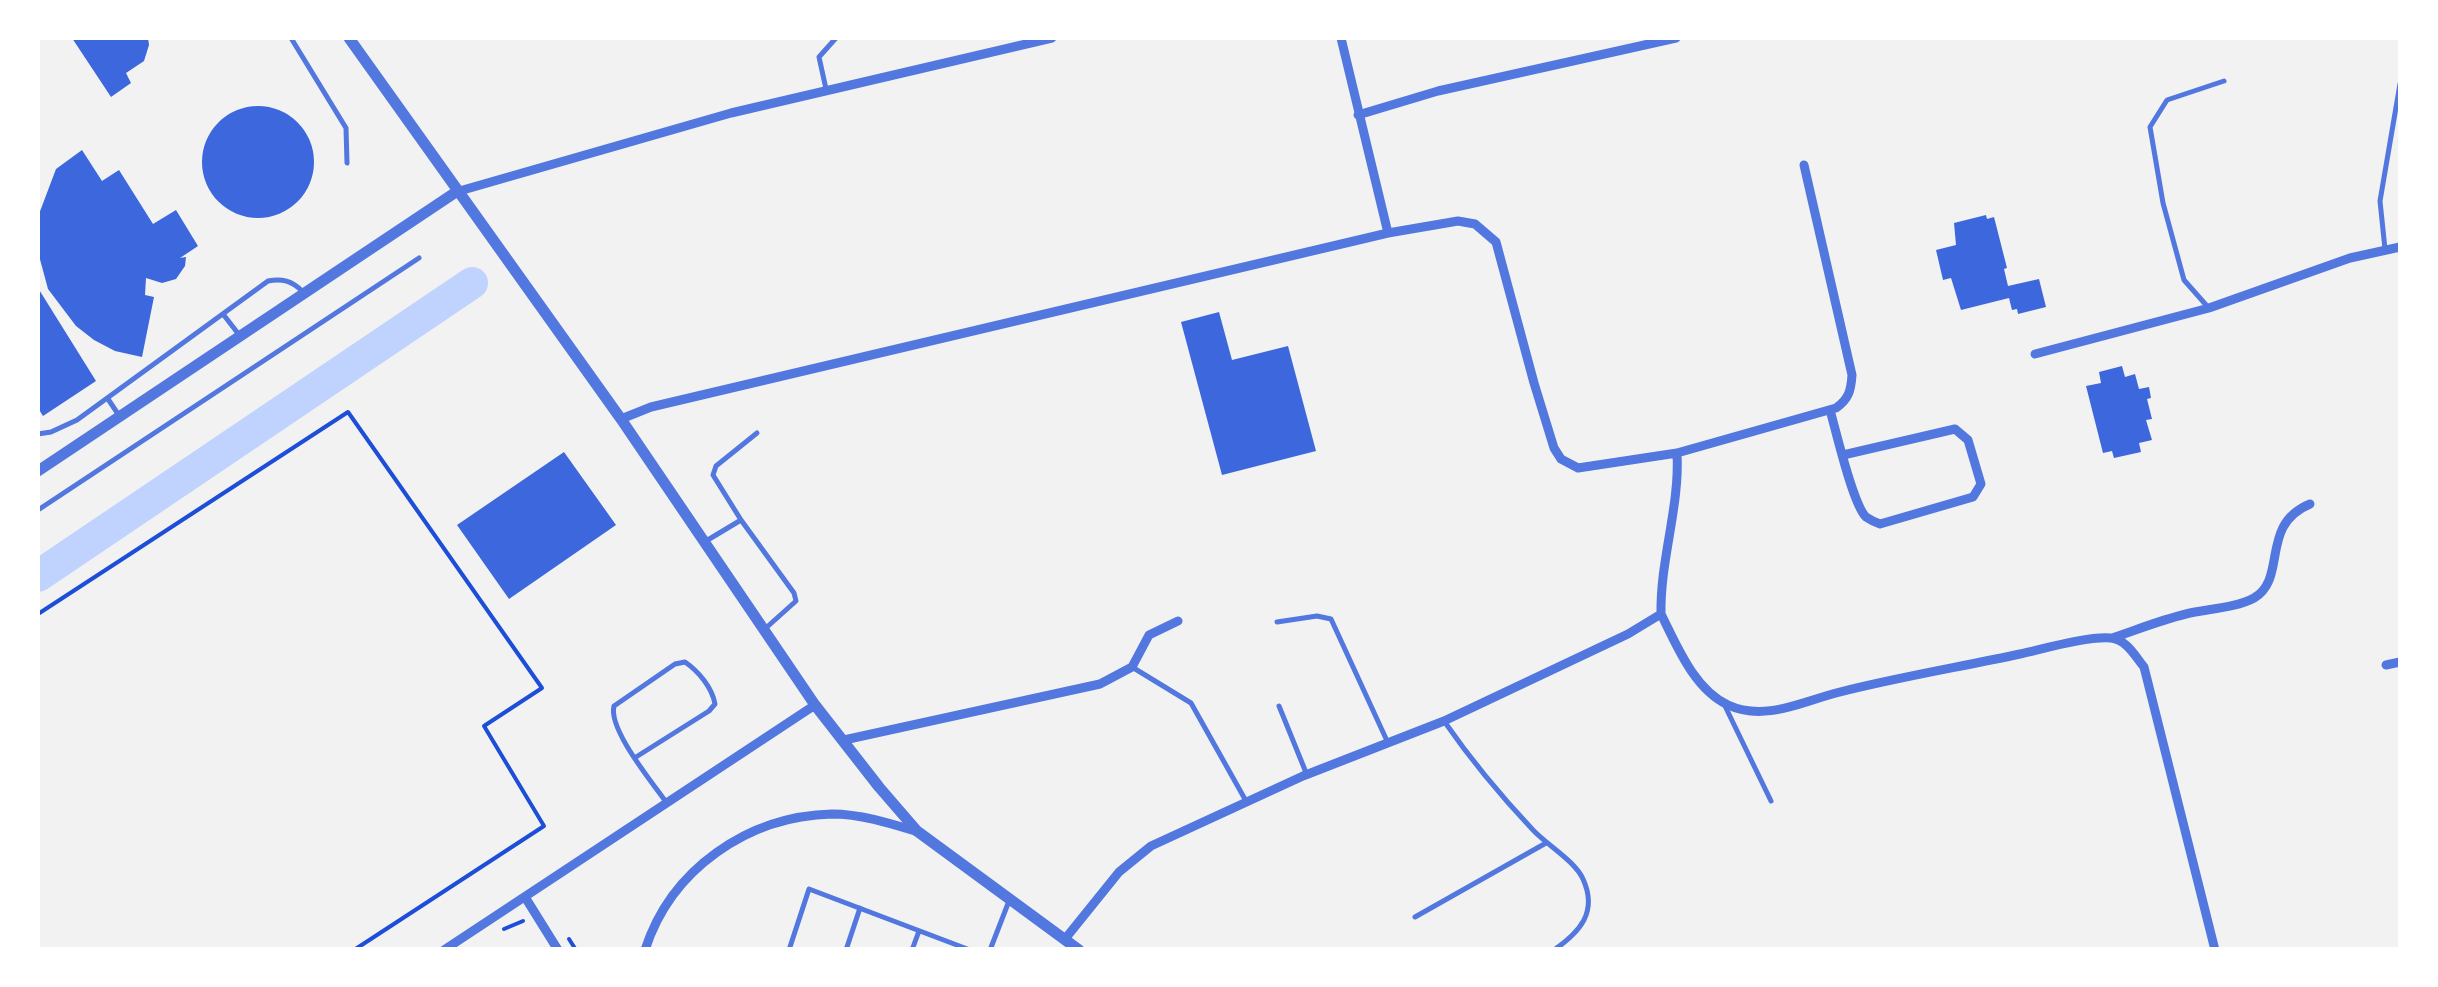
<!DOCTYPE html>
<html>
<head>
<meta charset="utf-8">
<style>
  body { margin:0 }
  #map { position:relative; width:2438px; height:987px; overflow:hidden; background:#f2f2f2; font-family:Inter,sans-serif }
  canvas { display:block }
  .frame { position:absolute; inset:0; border:40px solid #fff; pointer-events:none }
</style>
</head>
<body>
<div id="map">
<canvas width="2438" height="987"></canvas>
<div class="frame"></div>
</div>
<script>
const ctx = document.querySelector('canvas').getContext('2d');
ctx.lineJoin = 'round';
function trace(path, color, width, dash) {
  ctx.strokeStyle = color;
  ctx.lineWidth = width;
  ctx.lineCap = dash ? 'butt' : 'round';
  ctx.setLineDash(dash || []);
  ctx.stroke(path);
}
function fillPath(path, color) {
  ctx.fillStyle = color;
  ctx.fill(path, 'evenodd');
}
trace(new Path2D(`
  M38,576L472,283`), '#bfd3fe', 32);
fillPath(new Path2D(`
  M72,38H148L149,45L144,61L126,73L131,83L111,97Z
  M202 162a56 56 0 1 1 112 0a56 56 0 1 1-112 0Z
  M82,150L102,181L119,170L153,224L176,210L198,246L180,258L186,257L185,266L176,279L162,283L146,278L145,295L154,297L142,357L115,351L94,340L76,326L48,289L38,252L39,214L56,169Z
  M1986,215L1987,219L1994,217L2007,268L2004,269L2008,286L2039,279L2046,307L2018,314L2017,309L2012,310L2009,298L1961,310L1951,278L1943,280L1936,250L1956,245L1954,223Z
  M38,288L96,381L43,416L38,408Z
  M1219,312L1232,360L1288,346L1316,451L1222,475L1181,322Z
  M2122,366L2125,377L2135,374L2139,389L2149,387L2151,398L2147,399L2152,419L2146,420L2152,440L2139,443L2141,452L2114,458L2112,451L2103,453L2086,386L2101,383L2099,372Z
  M564,452L616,525L509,599L457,525Z`), '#3d67dc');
trace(new Path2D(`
  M38,614L348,412L542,688L484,726L544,826L354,950
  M504,929L523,921
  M569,939L576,950`), '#1d4ed8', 4);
trace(new Path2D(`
  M291,38L346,128L347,163
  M826,89L819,57L836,38
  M2385,249L2380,201L2400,84
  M2207,306L2184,280L2163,203L2150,127L2167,100L2224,81
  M223,314L240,336
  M108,399L120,417
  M38,434L51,432L77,420L268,281C282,278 292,281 302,291
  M38,510L419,258
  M741,520L713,475L716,466L757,433
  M706,541L741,520L794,593L796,601L767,627
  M1277,622L1317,616L1331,619L1388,743
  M1132,667L1191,703L1246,801
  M1279,706L1307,775
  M1725,706L1771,801
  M1444,721C1471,760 1500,795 1533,830C1547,845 1575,861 1583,879C1598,912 1580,932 1554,950
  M636,757L709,711L715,704C712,687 698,671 685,662L675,664L614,706C608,729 652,782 666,802
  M1415,917L1546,843
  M789,950L809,889L970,950
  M846,950L860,908
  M912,950L919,931
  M990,950L1009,901`), '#5277de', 5);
trace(new Path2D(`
  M1341,38L1388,233
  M1358,115L1438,91L1676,38
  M456,192L731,113L1052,38
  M2035,354L2209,308L2350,258L2400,247
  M1830,410C1836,431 1853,505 1866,517C1869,519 1877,523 1880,524L1973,497L1981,484L1968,440L1955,429L1843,455
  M621,419L651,407L1388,233L1458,221L1475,224L1496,242L1534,383L1554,448L1561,459L1578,468L1677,453C1680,507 1660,559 1661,614L1628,634L1444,721L1303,776L1151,846L1119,872L1065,939
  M1677,453L1836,408C1849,399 1851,390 1852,375L1804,165
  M1661,614C1677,646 1694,689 1728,705C1765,722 1803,701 1840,692C1899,677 1960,667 2020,654C2043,649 2088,636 2111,638C2127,640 2135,656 2144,667L2215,950
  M2112,638C2136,630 2161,620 2186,614C2206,609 2236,608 2254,598C2288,578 2259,525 2310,504
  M2386,665L2400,662
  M844,740L1100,684L1132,667L1149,635L1178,621
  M525,897L558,950
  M444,950L815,705
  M645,950C671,869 748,816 832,814C860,814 889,823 915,831`), '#5277de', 9);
trace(new Path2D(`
  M349,38L621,419L815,705L879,787L917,831L1079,950
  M38,471L456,192`), '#5277de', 11);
</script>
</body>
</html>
